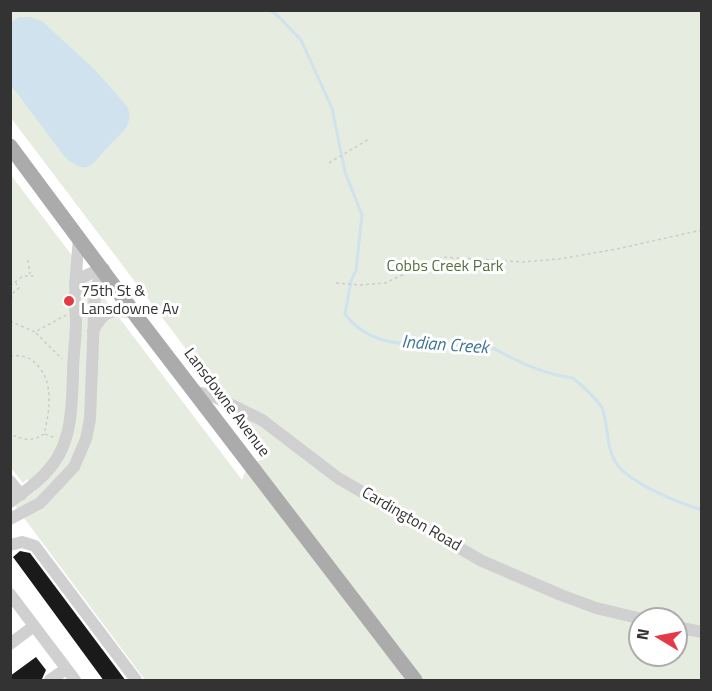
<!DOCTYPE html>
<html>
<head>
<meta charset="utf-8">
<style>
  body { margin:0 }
  #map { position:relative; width:712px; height:691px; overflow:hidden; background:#fff; font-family:"Titillium Web",sans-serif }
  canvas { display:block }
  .frame { position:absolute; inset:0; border:12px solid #333; pointer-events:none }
  .north { position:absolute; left:628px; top:607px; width:60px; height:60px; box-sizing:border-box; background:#fff; border:2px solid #adadad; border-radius:50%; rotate:280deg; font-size:16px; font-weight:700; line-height:24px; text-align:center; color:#333 }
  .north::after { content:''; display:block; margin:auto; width:21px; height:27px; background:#e63946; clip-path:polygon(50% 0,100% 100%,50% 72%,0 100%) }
</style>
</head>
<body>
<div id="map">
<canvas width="712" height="691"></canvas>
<div class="frame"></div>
<div class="north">N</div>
</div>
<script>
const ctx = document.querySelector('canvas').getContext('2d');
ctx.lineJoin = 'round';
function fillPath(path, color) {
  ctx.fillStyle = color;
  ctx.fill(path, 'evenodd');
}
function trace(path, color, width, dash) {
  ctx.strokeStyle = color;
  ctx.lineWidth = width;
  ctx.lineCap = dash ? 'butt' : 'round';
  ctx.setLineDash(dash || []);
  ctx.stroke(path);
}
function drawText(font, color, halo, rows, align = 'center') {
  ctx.font = font + ' "Titillium Web",sans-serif';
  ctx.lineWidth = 6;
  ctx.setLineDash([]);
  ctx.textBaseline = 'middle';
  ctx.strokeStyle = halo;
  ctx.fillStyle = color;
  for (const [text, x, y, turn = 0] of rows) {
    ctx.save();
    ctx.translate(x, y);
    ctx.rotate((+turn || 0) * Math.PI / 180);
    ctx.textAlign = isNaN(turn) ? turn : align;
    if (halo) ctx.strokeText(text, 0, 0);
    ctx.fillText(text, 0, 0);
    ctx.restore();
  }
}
fillPath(new Path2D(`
  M11,11H701V680H145L15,506L36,491L27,479L23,483L11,468V175L242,480L247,467L267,456L11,118ZM640,619H676V655H640Z`), '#e6ecdf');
fillPath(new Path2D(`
  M19,17H30L42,21L95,70L127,106C135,125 121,133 109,146C92,163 89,179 64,156L11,85V23Z`), '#cfe2ee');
trace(new Path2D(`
  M270,10L279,17L301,40L332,108L345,172L362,215L356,270L351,281L345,314C380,361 443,337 492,348C499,350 505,355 512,358C531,368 551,375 573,378C582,386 596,397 602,408C609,424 605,446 616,463C629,483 679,503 702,510`), '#cfe2ee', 3);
fillPath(new Path2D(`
  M20,551L30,553L126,681H104L13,557Z
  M36,657L46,670L42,679L40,681H10V676Z`), '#1a1a1a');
trace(new Path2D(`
  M329,163L369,139
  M28,260L30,274
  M336,283L361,285L385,283L442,257L523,262L559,259L617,249L702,230
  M10,286L23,276H36
  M10,311L12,294L19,288L16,283
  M10,321L35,332L66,315
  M36,333L62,359
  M10,356C18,355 27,356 33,361C55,379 50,409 44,434C32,442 24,440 10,434
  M45,434L55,438`), '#cdcdcd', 1.5, [3, 3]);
trace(new Path2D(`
  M75,286L79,237
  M93,331C104,309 112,309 135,313
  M195,392L211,395L262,420L338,478L482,561L561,595L596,608L642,619
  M10,481L21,495
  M10,502C68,463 71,439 73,373C73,356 76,339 76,322C76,310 72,291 79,281C84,274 96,272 104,269
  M10,519L40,503L74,467L86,439L90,419L95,289L104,269
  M10,545L22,542L35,546L136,680
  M10,594L75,680
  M676,627L702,632
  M10,644L34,626
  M50,680L66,669`), '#d0d0d0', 12);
trace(new Path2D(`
  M10,146L140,321L415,680`), '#ababab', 15);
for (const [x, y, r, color] of [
  [69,301,6,"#e63946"]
]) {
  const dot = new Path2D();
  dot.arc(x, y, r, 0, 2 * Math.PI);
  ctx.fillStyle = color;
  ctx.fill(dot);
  trace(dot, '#fff', 2);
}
drawText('16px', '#56703f', '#fff', [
  ["Cobbs Creek Park",445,267]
]);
drawText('16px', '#333', '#fff', [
  ["75th St &",81,292],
  ["Lansdowne Av",81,310]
], 'left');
drawText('16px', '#333', '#fff', [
  ["Lansdowne Avenue",226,403,53],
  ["Cardington Road",411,520,30]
]);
drawText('italic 18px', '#3f7597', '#fff', [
  ["Indian Creek",445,346,4]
]);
</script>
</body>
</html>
